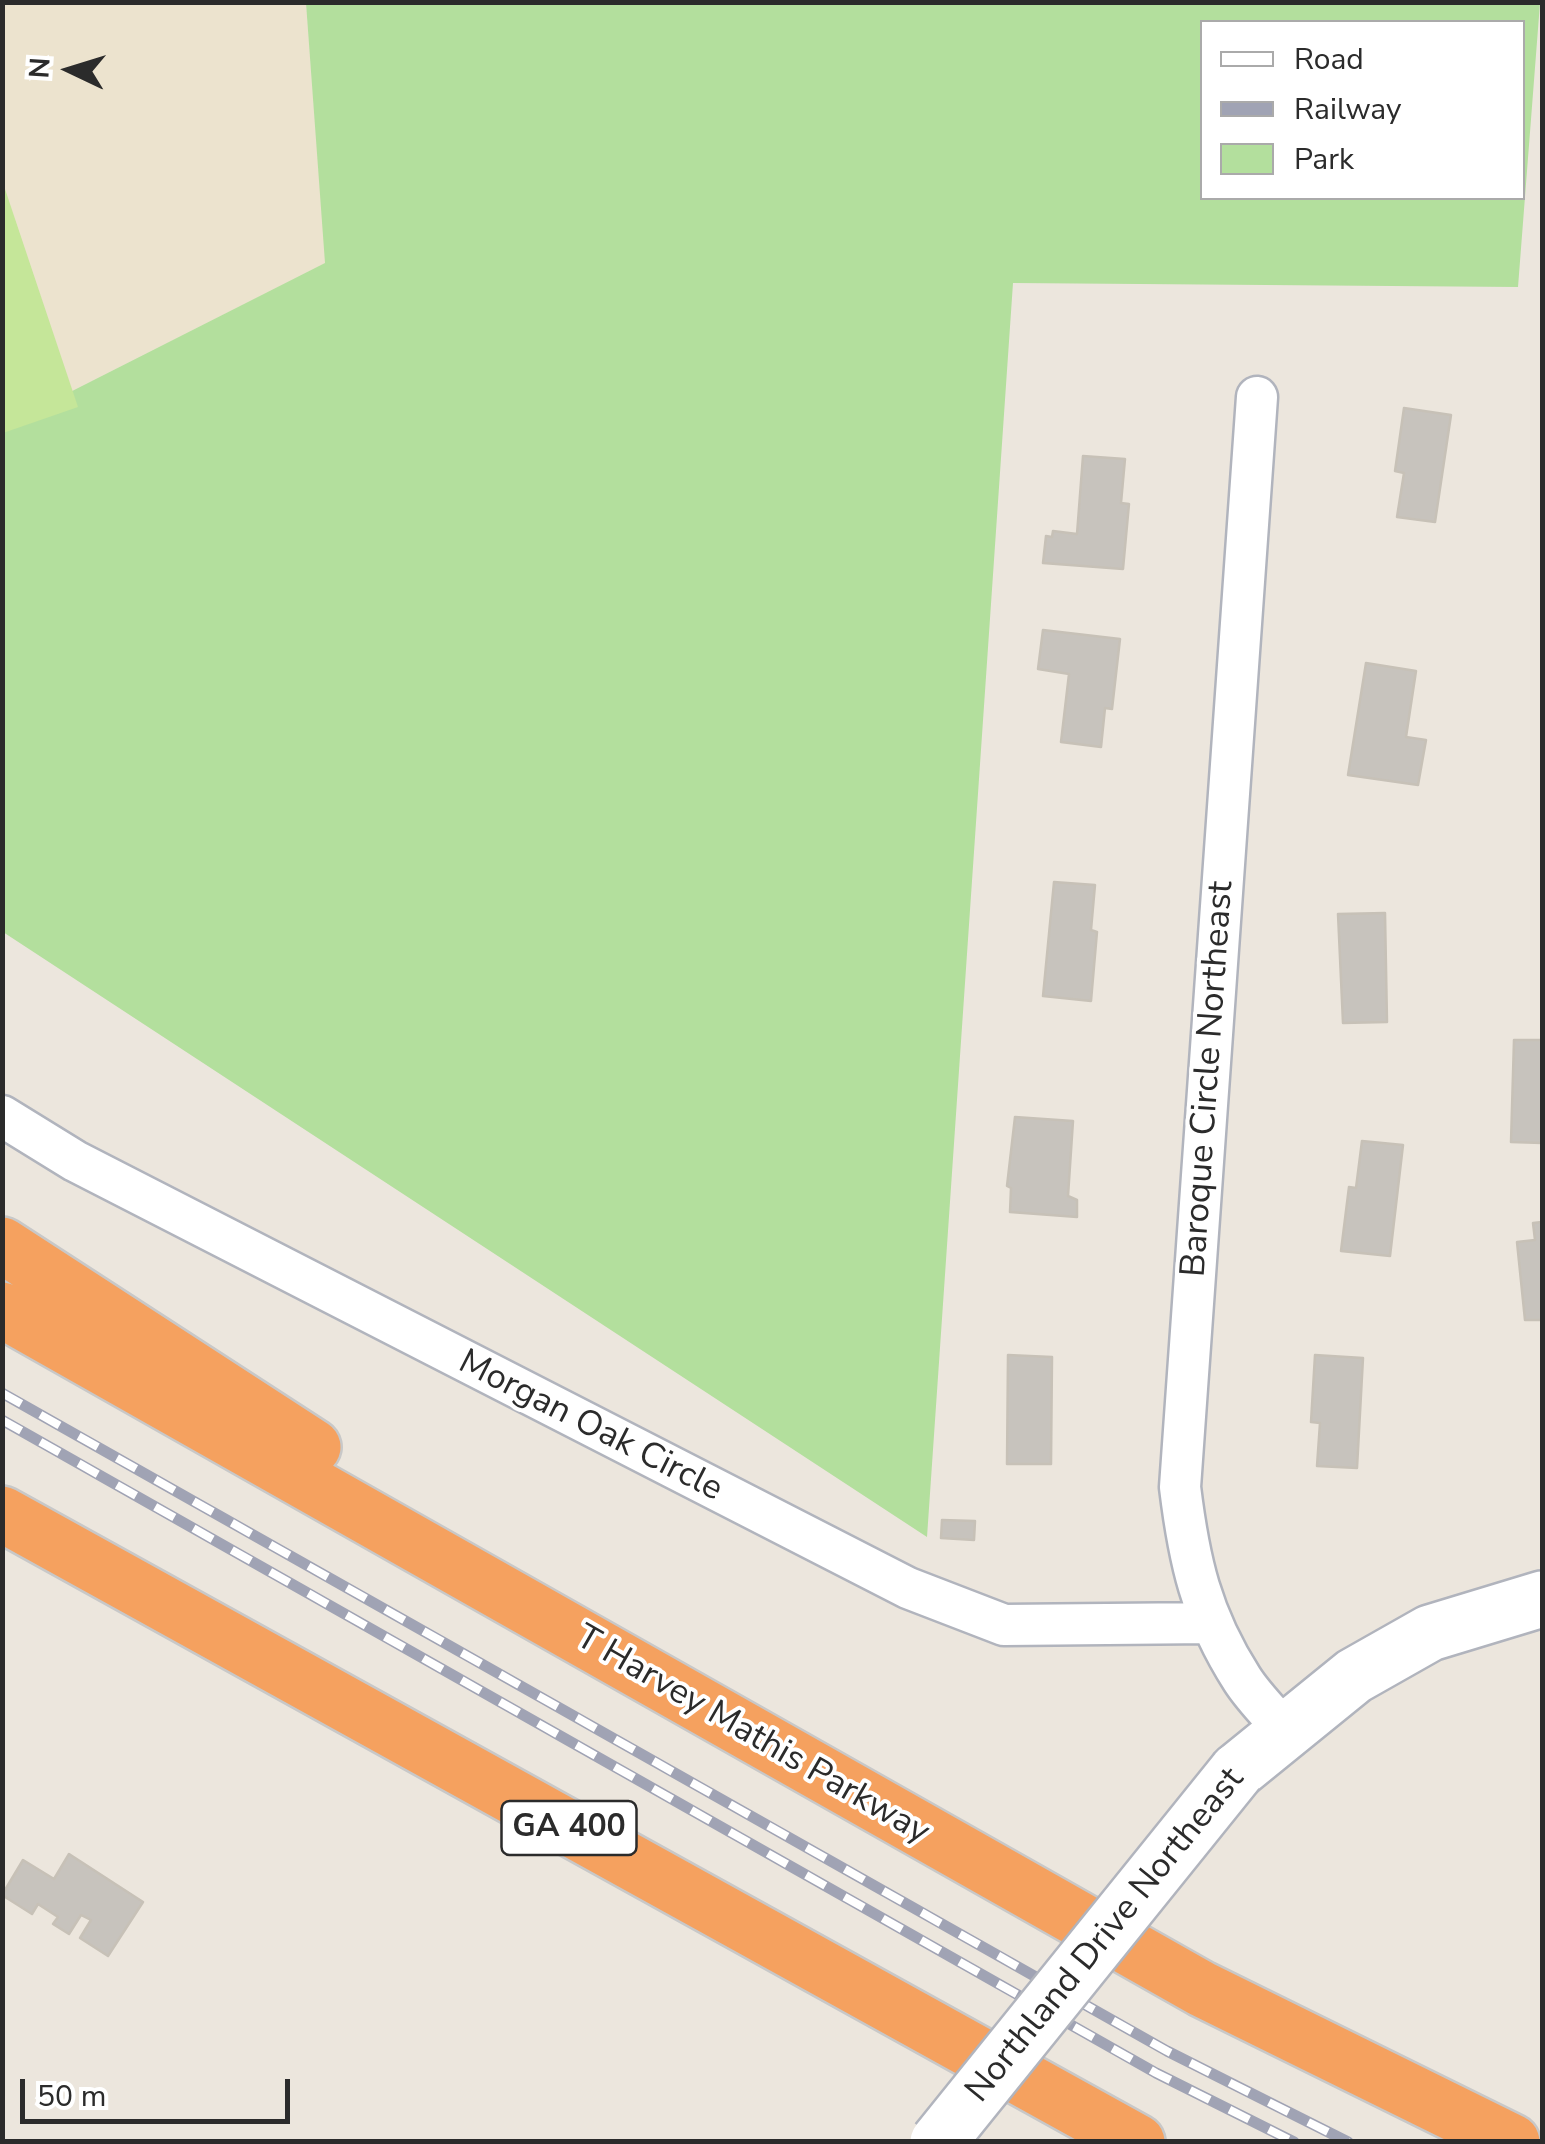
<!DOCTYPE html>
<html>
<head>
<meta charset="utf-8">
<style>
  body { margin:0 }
  #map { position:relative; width:1545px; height:2144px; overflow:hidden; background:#ece6dd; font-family:"Nunito Sans",sans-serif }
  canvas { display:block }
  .frame { position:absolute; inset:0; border:5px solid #2b2b2b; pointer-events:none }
  .legend { position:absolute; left:1200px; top:20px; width:325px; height:180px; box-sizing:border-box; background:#fff; border:2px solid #aaa; margin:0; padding:12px 18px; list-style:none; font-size:30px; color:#2b2b2b }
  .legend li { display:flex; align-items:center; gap:20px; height:50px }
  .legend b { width:50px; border:2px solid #aaa }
  .north { position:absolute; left:20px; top:20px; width:100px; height:100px; -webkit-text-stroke:8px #fff; paint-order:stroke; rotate:274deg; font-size:28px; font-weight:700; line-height:40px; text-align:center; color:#2b2b2b }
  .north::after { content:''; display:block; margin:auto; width:35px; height:45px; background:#2b2b2b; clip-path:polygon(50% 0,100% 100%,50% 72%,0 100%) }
  .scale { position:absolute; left:20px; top:2079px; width:270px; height:45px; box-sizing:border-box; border:5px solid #2b2b2b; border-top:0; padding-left:12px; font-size:30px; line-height:35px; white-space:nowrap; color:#2b2b2b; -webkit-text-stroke:8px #fff; paint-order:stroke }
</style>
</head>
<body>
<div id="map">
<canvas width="1545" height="2144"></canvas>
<div class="frame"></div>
<ul class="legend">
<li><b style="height:12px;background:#fff"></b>Road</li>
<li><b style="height:12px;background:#a0a3b4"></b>Railway</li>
<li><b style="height:28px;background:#b3df9d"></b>Park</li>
</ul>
<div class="north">N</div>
<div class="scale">50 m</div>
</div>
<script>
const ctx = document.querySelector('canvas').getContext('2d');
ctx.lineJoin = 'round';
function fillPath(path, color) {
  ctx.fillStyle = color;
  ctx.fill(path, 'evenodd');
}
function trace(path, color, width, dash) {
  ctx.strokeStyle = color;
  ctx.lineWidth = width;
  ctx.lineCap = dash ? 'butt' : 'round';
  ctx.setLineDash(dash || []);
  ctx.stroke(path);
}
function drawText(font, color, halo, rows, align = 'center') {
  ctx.font = font + ' "Nunito Sans",sans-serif';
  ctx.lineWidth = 8;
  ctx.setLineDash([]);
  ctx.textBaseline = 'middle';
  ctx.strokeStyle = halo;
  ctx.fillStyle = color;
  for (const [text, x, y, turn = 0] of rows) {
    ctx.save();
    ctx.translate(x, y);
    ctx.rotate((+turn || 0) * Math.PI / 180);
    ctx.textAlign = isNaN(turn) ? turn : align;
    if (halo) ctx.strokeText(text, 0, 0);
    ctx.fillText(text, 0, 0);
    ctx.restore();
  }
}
fillPath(new Path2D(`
  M3,3H306L326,263L3,426Z`), '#ece3ce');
fillPath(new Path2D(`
  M306,3H1540L1518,287L1013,283L927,1537L3,932V426L325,263ZM1202,22H1522V198H1202Z`), '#b3df9d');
fillPath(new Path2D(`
  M3,183L78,407L3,433H2Z`), '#c5e699');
const building = new Path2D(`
  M1404,408L1451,415L1435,522L1397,517L1404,473L1395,471Z
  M1083,456L1125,459L1121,503L1129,504L1123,569L1043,563L1046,536L1052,537L1053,531L1077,534Z
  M1043,630L1120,639L1112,709L1105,708L1101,747L1061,742L1069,674L1038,669Z
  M1366,663L1416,671L1406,737L1426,740L1418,785L1348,775Z
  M1054,882L1095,885L1091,930L1097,932L1091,1001L1043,996Z
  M1385,913L1387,1022L1343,1023L1338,914Z
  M1514,1040H1542V1143L1511,1142Z
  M1015,1117L1073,1121L1068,1196L1077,1200V1217L1010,1212L1011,1188L1007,1186Z
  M1362,1141L1403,1145L1390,1256L1341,1251L1349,1187L1356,1188Z
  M1542,1222V1320H1525L1517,1242L1535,1240L1533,1223Z
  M1008,1355L1052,1357L1051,1464H1007Z
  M1315,1355L1363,1358L1357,1468L1317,1466L1320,1423L1311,1422Z
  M942,1520L975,1521L974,1540L941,1538Z
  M69,1854L143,1902L108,1956L80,1938L91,1920L81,1915L69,1934L53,1924L58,1917L38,1904L32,1914L2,1895L23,1860L54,1879Z`);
fillPath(building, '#c7c3bd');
trace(building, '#c7c1b7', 2.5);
const street = new Path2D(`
  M1257,397L1180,1487C1189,1561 1201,1615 1242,1679C1254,1698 1272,1715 1287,1733
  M2,1116L75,1161L908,1588L1004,1625L1210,1623`);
const secondary = new Path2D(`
  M1237,1771L1354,1676L1430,1633L1542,1599`);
const highway = new Path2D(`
  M2,1245L313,1447
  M2,1310L1202,1989L1512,2142
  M2,1514L1137,2142`);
trace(street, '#b1b4bd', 45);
trace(secondary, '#b1b4bd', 60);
trace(highway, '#c8c8c8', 60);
trace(street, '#fff', 40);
trace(secondary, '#fff', 55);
trace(highway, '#f5a15f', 55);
const rail = new Path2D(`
  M2,1393L1167,2051L1348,2142
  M2,1420L1156,2073L1294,2142`);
trace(rail, '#a0a3b4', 11);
trace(rail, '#fff', 8, [22]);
const secondaryBridge = new Path2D(`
  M938,2142L1237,1771`);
trace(secondaryBridge, '#b1b4bd', 60, []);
trace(secondaryBridge, '#fff', 55);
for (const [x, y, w] of [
  [569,1828,135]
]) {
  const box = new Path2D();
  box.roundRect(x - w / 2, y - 27, w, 54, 8);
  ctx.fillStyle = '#fff';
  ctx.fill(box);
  trace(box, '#2b2b2b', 2.5);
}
drawText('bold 32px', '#2b2b2b', null, [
  ["GA 400",569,1828]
]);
drawText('35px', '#2b2b2b', '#fff', [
  ["Baroque Circle Northeast",1209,1079,-86],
  ["Morgan Oak Circle",590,1427,27],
  ["T Harvey Mathis Parkway",752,1736,30],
  ["Northland Drive Northeast",1106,1936,-51]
]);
</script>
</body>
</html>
